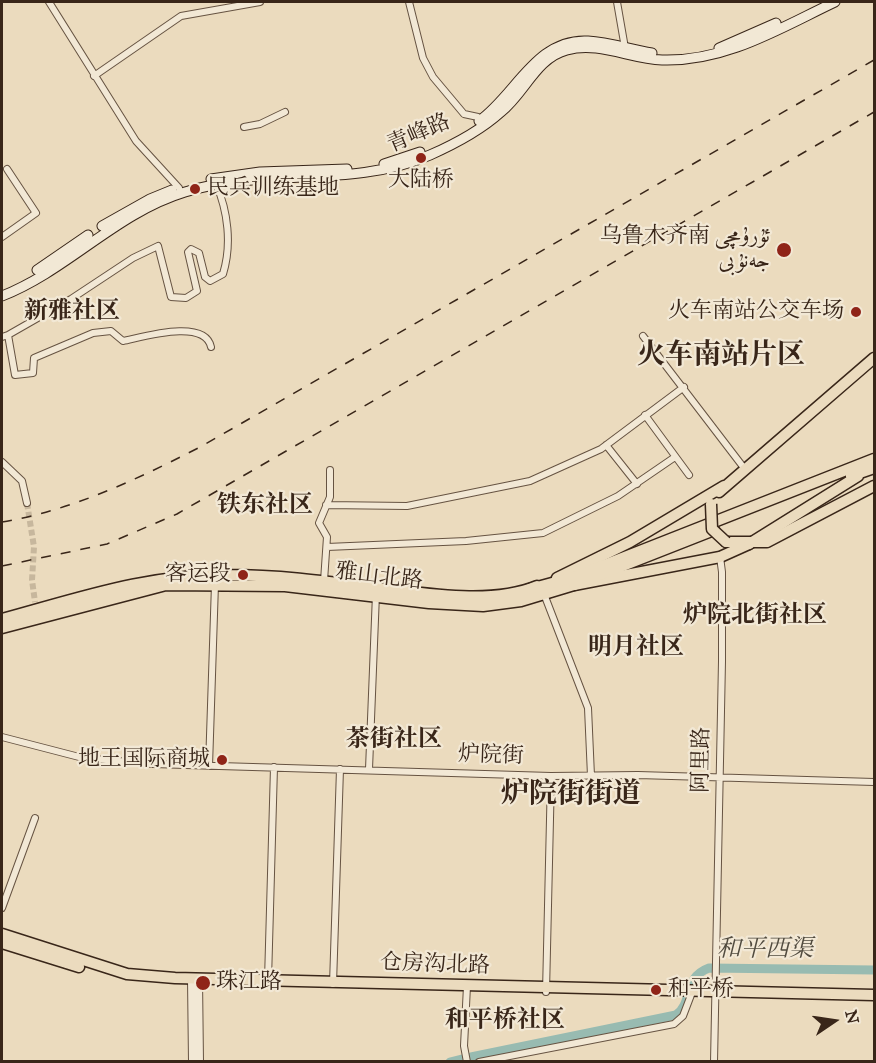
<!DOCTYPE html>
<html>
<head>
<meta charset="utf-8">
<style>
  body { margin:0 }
  #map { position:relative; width:876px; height:1063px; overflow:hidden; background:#ebdbbe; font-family:"IM FELL Great Primer",serif }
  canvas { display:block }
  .frame { position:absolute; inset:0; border:3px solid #392619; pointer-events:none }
  .north { position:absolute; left:804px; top:991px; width:60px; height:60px; -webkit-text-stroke:4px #f2e8d5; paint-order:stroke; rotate:77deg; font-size:16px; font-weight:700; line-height:24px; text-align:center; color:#392619 }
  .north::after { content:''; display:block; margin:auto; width:21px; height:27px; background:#392619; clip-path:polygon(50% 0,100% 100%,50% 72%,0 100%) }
</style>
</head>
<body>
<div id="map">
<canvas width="876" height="1063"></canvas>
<div class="frame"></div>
<div class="north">N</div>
</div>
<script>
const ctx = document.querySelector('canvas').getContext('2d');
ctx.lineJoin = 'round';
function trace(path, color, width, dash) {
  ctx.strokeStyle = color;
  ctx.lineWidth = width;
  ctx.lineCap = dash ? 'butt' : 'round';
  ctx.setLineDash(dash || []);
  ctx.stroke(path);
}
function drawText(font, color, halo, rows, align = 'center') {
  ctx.font = font + ' "IM FELL Great Primer",Amiri,"Noto Serif SC",serif';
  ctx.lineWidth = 4.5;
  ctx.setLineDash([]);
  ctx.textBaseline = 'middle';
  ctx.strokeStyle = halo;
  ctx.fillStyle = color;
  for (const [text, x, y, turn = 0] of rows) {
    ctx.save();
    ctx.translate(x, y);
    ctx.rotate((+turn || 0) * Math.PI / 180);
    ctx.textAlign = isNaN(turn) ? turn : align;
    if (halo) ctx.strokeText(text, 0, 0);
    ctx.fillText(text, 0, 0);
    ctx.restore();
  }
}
trace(new Path2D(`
  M471,1057L676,1015C694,1002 682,978 709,968L874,970
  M450,1062L462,1059`), '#98bbb1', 9);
trace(new Path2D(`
  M27,503L34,547L32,580L35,602`), '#c7b79d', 6, [6, 3]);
const minor = new Path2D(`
  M49,2L136,141L179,188L181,193
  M409,2L423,58L433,77L464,114L478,117L482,122
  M617,2L625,48
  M94,76L181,16L260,2
  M244,127L260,124L285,112
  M2,237L36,213L7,169
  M8,335L71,299L133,258L158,246L171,297L186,298L197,291L188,252L191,249L199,253L205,277L210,281L223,274C232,245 228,211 216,184
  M643,336L744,468
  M2,337L8,335L15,375L33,373L34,358L93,333L111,331L123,341C143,337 205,318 211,347
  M645,415L689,475
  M606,445L637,484
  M2,462L22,481L27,503
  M326,505L407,506L530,481L601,449L684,387
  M327,547L466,541L543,533L618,496L675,457
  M324,581L327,537L319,523L330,497V470
  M544,594L588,708L591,776
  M2,737L83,758L153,764L551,776L638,775L874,782
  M209,766L215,584
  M369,769L376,594
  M2,908L35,818
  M268,980L274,767
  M333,984L340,769
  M467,986L464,1046L467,1062
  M546,992L551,776
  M479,1062L674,1024L683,1016L691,995
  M714,1062L722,661V572L720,557`);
const tertiary = new Path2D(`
  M192,979L193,1062
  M198,979L199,1062`);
const secondary = new Path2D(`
  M719,48L776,23
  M479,121C516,95 536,38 588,41C610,42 631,50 652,53
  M384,164L420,152
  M211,179L260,172L347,169
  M102,226L150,199L172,190
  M37,270L88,235
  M2,296C68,270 116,213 185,192C266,167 352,189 430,155C455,144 481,130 501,112C525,93 536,58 567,50C598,41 631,59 662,60C726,62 780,28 835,2`);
const primary = new Path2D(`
  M719,492L874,358
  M726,542H767L874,486
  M557,578L630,542L724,486
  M2,619C76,599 150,573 229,575C276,575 323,581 369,587C419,592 489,606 537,586
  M2,628L166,585L285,586L429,603L483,606L521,601L574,585L720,557L749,544
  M2,934L127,974L175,978L874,995
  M2,943L79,967`);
const trunk = new Path2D(`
  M851,476L874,468
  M749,544L858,476
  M574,585L714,530
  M530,589L574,577L874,459`);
trace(minor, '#665342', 8);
trace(tertiary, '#665342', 10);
trace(secondary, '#392619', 11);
trace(primary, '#392619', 13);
trace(trunk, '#392619', 13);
trace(minor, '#f2e8d5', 6);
trace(tertiary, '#f2e8d5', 8);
trace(secondary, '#f2e8d5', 9);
trace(primary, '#ebdbbe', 10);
trace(trunk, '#ebdbbe', 10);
trace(new Path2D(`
  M2,522C73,510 138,479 202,446L874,60
  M2,566L107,544L177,514L874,112`), '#392619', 1.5, [10, 10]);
const primaryBridge = new Path2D(`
  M711,504L712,529L726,542`);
trace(primaryBridge, '#392619', 13, []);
trace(primaryBridge, '#ebdbbe', 10);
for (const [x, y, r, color] of [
  [421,158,6,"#8f2418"],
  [195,189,6,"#8f2418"],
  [784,250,8,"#8f2418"],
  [856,312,6,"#8f2418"],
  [243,575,6,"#8f2418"],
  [222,760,6,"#8f2418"],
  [203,983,8,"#8f2418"],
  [656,990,6,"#8f2418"]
]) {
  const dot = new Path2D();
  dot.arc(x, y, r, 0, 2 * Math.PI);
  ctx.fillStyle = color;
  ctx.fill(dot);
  trace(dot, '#f2e8d5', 2);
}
drawText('22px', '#392619', '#f2e8d5', [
  ["青峰路",419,134,-23],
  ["雅山北路",379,577,7],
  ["炉院街",491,756,2],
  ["阿里路",702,760,-89],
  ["仓房沟北路",435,965,2]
]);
drawText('22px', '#392619', '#f2e8d5', [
  ["大陆桥",421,181,"center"],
  ["民兵训练基地",207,189,"left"],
  ["乌鲁木齐南 ئۇرۇمچى",770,237],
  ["جەنۇبى",770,262],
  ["火车南站公交车场",844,312],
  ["客运段",231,575],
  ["地王国际商城",210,760],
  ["珠江路",216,983,"left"],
  ["和平桥",668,990,"left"]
], 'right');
drawText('bold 24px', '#392619', '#f2e8d5', [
  ["新雅社区",72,312],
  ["铁东社区",265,506],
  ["炉院北街社区",755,616],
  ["明月社区",636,648],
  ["茶街社区",394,740],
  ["和平桥社区",505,1021]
]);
drawText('italic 24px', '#514b3f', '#f2e8d5', [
  ["和平西渠",765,950]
]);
drawText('bold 28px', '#392619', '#f2e8d5', [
  ["火车南站片区",721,356],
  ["炉院街街道",571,795]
]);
</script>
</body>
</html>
